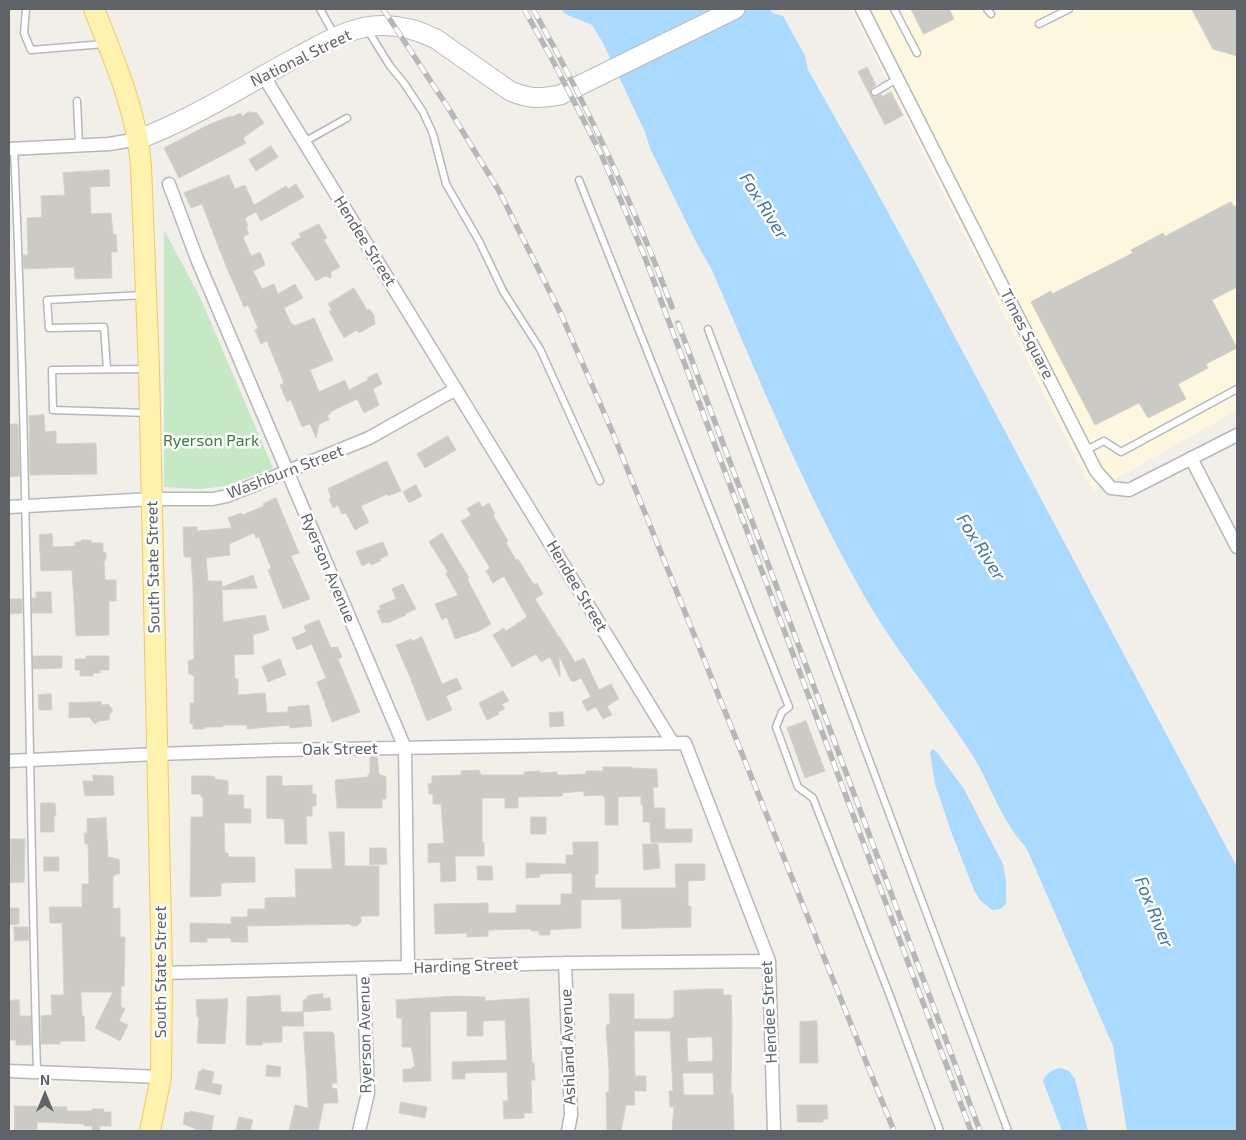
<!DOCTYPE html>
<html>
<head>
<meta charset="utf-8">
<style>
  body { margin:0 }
  #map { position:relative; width:1246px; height:1140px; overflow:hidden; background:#f1efe8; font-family:"Exo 2",sans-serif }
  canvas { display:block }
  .frame { position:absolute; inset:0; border:10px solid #5f6368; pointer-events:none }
  .north { position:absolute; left:20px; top:1070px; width:50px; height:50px; -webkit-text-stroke:4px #fff; paint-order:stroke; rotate:0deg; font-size:14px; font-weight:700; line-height:20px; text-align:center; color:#5f6368 }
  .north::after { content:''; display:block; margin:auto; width:18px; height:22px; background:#5f6368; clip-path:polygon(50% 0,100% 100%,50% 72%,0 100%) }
</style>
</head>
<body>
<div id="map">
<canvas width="1246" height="1140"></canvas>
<div class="frame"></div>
<div class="north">N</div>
</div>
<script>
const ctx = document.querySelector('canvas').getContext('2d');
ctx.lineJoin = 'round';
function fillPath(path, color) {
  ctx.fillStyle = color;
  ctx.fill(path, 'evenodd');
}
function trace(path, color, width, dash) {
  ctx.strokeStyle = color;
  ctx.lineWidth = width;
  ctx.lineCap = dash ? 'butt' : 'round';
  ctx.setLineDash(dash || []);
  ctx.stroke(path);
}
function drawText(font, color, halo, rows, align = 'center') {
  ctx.font = font + ' "Exo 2",sans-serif';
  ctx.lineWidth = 5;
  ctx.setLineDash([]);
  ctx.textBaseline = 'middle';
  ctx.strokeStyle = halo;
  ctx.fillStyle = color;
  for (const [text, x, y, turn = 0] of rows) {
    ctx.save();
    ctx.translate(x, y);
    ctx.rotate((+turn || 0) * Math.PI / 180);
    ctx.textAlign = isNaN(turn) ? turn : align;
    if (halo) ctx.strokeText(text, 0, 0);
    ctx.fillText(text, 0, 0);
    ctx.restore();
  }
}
fillPath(new Path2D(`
  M851,9H1237V410L1093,492Z`), '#fef7e0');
fillPath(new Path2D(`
  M164,230L200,297L273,468L225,486L201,489L164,487Z`), '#c5e8c5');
fillPath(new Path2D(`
  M561,9H770L772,13L783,16L805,56L808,70L866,172L915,262L1237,867V1131H1127L1113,1046L1026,847C1000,820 991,784 971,753C936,698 894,649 862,592C804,489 759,379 712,270L696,242L650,148L645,132L603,43L592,25L565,14Z
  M932,749L936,751L964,789L1003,864L1006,881V904L1000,909L992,910L980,900L974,890L952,834L935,784L930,753Z
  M1061,1068L1069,1071L1075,1079L1088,1131H1062L1043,1081C1046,1072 1053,1070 1061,1068Z`), '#aadaff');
const building = new Path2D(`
  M911,9H949L954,19L924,34Z
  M1192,9H1237V56L1213,49Z
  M867,67L876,85L871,89V95L876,97L881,94L882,97L891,92L903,115L885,125L858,72Z
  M249,112L257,113L264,123L243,138L246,143L179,178L164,148L206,126L230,116L232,117L240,113L242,116Z
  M271,146L278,157L256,171L249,160Z
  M109,170L110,186L90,187L91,214L111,213L113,234H116L117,252H111L112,278L75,279L74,267L24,269L23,255H28L27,218L42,217L41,196L65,195L63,173Z
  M229,175L235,189L245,185L254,205L286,186L288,189L296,184L304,197L261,221L256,212L245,218L248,227H246L249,234L243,237L251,256L260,252L265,265L253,271L262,289L274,284L278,294L295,284L303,298L284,308L292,325L294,324V326L314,318L333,360L310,370L319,392L345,380L349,390L368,380L367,378L377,373L382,384L373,389L379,405L364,413L357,399L330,412L331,414L327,415L329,420L319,424L316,438L310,424L302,427L291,400L287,402L280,385L284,383L267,341L261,344L255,330L258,328L248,305L244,307L226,266L202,204L191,208L184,193Z
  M1231,202L1234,207L1237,205V287L1212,300L1237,348L1206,364L1208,368L1178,384L1186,399L1148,418L1139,403L1095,425L1031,302L1051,291L1052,294L1133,253L1131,250L1163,233L1165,236Z
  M319,224L327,238L324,240L340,267L331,272V278L325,276L316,281L291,243L301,237L299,234Z
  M354,288L367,310L369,309L374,315L375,324L359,333L357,330L344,338L329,311L332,310L328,304Z
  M44,415L45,432L56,431V444L96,443L97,474L30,475L29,416Z
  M9,424H18L20,476L9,477Z
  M448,436L456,450L425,468L417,454Z
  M387,461L401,491L388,496L387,494L361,506L369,522L355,530L346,513L342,514L338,505L333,508L329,499L331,497L328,489Z
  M416,485L422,496L409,503L403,492Z
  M276,498L299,553L291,556L310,599L283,609L268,570L271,568L259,537L256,538L254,533L229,544L230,555L206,558L208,581H222V587L253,575L257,588L222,590L223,622L265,615L269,630L253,635L254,654L234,655L235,679H238V695L265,693L267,713L288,712V707L309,705L312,726L290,728L289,725L247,729V725H223V727H204V729H193V724H190V703H194V676L189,674L188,661L194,659L193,584L191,557H184L183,527H197V531L232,528L228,518L241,513L242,515L264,506L263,504Z
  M479,502L482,507L489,503L495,514L493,515L508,541L506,543L516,560L518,559L534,585L537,583L543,594L535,599L557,634V637L559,636L575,662L584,658L599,690L611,684L619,699L607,706L612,715L603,719L596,707L587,711L582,701L591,697L581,678L573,682L572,680L571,681L559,656L560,677L550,657L541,662L536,654L512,667L493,635L504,628L506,631L527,617L504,576L493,583L486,571L490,568L461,521L471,515L467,509Z
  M442,533L469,578L467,579L491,624L479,631L455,639L447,617L442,620L435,604L458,595L446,574L448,572L429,542Z
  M52,534L53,547L75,546V542H81V540H91V543H103V551L106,553V559L104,562L105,580H116V601H109V635L76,636L72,570L41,571L39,535Z
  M383,542L388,555L380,559L381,561L371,565L370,562L362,566L356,552Z
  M403,584L416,609L405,614L406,615L387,623L386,622L382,623L377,611L381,609L379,606L396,599L392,589Z
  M36,592H51L52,613H32V598H36Z
  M9,599H22V613L9,614Z
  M319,620L331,648L338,647L342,657L338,659L360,712L332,722L317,682L326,678L312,644L297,650L292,638L306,632L304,626Z
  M422,637L442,684L457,678L462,689L446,696L452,710L427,721L410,677L396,645L411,639L412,641Z
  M33,656H62V668L33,669Z
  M86,656H109V670H100V673H93V676H80V670H75V659H86Z
  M280,659L286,675L268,682L262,667Z
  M503,691L509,701L502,704L505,709L498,712L499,714L487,720L479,703Z
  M51,694L52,710H39L38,695Z
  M101,702V705L108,704L113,710L110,714L109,720L99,721L95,724L89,717L69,718V703Z
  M563,712L564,726L550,727L549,713Z
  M806,721L825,771L805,778L787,728Z
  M377,756L379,774L386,777V799H382V808H337L335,780L368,777V774H370V757Z
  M603,767H632V768L657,769L658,787H653L654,808H665V829H692V842L651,843L650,822H643V805H641V796L618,797V825H605V797H603V795L584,796V791L562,793V796L518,797V808H505V798H482V842H484V856H455L456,881L441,882L440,862L428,863V844L444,843L441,804H433V794H429L428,784L432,783V776L461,775V771L479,770L481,775H524V772L540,771V773L557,772V775H566L586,774V771H603Z
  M93,775L113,776L114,795L85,796L83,781H93Z
  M192,776H210L215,777V779L228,781V795H243L244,809H251V823H224L225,853H228V857H255V882L221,883V896L190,897L191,817H203V797H201V794H192Z
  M267,776H282V786L312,785V794H316V806H312V816H306L307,844H285L284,819L267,818Z
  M41,803H55L56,816H54V832H41Z
  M531,817H546V834H531Z
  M106,818L108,857L119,859L120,874H115V876H113V909L120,908V937H125L124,986H121V1007L125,1009L119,1021L128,1025L120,1041L95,1028L113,992H81L82,1016H84L85,1041H60V1044H41V1016L52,1015L51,995H64L62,923H50L49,907H82V884H89L88,844H85L84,833H87V819Z
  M329,832H344L345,866H379V916H361V922L357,926H352L349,924L247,926L248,942H231V938H207V942H190V923L231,924V917H247L248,909H265V898L296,897L295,869H332Z
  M11,839H25L24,882L9,883Z
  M573,842H598V874H595V888H676L675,864H705V880L688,881V905L691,907V927L622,929L621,899L581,900V928L550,930V935H539V931H531V929L488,930V936L467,937V933L435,934L434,904L488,903V913H516V905H561V894H572V873L540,874V877L526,878V863L566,864V855H573Z
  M643,844H658L660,868L644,870Z
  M370,848H386L387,864L370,865Z
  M44,857H59V871H44Z
  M477,866H492L493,880H478Z
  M9,908H19V924L9,925Z
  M14,927H28L29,940L15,941Z
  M705,989H723V995H731L732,1022L731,1094H733L734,1131H672L674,1107H670L669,1091H673L670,1031H634L635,1076H646V1091H634L635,1105H626L621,1131H607L606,1092H609V1070L606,1028L607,1025L610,1024L609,994H634V1019H669L674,1017V991ZM712,1037L713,1058L712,1061L688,1062L687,1038ZM683,1073H713L714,1094L712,1095H684Z
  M323,994V998H330L331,1010L303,1012L304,1026H282V1042L262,1043V1045H246L247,997L280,995L281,1012H303V1000L307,999V996L311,995Z
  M457,996L485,997V1001L529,998L532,1063H534L535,1080H531L532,1113H524V1118L504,1119L503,1101H508L507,1072L465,1073V1079H452V1062L507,1060L505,1020L483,1021V1036H467V1011L430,1012L431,1081L403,1082V1069H412V1067H415L411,1047H402V1018H397L396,1000Z
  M228,999L225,1044L197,1043L199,1017H197L196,1000Z
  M19,1000L20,1016H31V1045H16V1040H9V1001Z
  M817,1021L818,1063H800V1022Z
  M304,1032H332L334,1034L337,1083H332V1088L337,1089L338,1103H324L318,1131H289L295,1105L308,1108Z
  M267,1065L281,1067L280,1077L266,1076Z
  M202,1069L214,1072L212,1083L222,1085L220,1095L195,1089L199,1071H202Z
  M401,1102L427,1107L425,1118L399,1113Z
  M797,1105H827L828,1119H823V1122H798Z
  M15,1106L67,1107V1111H92V1109H104L103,1112H111V1126H100L99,1131H92V1126H84V1124L37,1122V1130H15Z
  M190,1111L214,1116L211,1131L194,1129V1128L183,1124L185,1112L189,1113Z
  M239,1117L253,1120L250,1131H236Z`);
fillPath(building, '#cccac5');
trace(building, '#d6d1c6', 1);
const lane = new Path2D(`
  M26,9L24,33L31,50L104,44
  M320,9L335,36
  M894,9L917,53
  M987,9L991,14
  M1039,24L1069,9
  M367,29L390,66L404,83L423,112L433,134L446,184L479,241L503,291L540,349L600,481
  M875,92L897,79
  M77,101L79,145
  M304,142L347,118
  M14,148C28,456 28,764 37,1072
  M579,180L789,707L782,712L776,727L798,787L813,798L890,996L940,1131
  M708,329L1008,1131
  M107,369L104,327L49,328L47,300L144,295
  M146,369L52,370L53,410L149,413
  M1086,450L1104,441L1121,452L1237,389`);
const street = new Path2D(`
  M862,9L1096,471L1111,488L1129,490L1237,435
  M263,75L672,742
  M9,149L109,144L139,139
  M169,184L197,259L405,748L408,967
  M1191,458L1237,547
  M9,507L152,499H213L227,496L369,438L456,389
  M9,761L157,754L279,750L685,743L769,961L774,1131
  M565,963L571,1115L568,1131
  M162,973L565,963L769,961
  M9,1071L161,1077
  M359,1131L368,1093L363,968`);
const secondary = new Path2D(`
  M139,139C195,118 246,84 299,56C322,44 346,29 373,26C395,24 416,29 436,39L510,91C530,99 538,99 560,95L735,9`);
const primary = new Path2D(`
  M94,9C114,60 137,111 141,166L149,369L162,973L161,1077L150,1131`);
trace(lane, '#b5b8bc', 9);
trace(street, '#b5b8bc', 15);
trace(secondary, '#b6babf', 21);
trace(primary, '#f2c960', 22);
trace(lane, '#fff', 6);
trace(street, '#fff', 12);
trace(secondary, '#fff', 19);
trace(primary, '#fff2af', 20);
const rail = new Path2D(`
  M383,9L449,109L499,191L561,314L612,431L894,1131
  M524,9L554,63L601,154L644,255L971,1131
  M533,9C587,105 633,203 672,307
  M678,323L980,1131`);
trace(rail, '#b6b7b8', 5.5);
trace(rail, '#fff', 4, [11]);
drawText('16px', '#5f6368', '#fff', [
  ["National Street",301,58,-26],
  ["Hendee Street",365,241,58],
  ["Times Square",1027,334,63],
  ["Washburn Street",285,472,-21],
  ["South State Street",153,567,-91],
  ["Ryerson Avenue",328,568,67],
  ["Hendee Street",577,586,59],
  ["Oak Street",340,749,-1],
  ["Harding Street",466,966,-2],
  ["South State Street",161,972,-90],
  ["Hendee Street",769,1012,-93],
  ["Ryerson Avenue",365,1035,-91],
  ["Ashland Avenue",568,1047,-92]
]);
drawText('16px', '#348238', '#fff', [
  ["Ryerson Park",211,441]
]);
drawText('italic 18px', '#4174aa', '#fff', [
  ["Fox River",764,206,58],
  ["Fox River",981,547,58],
  ["Fox River",1154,912,68]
]);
</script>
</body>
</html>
